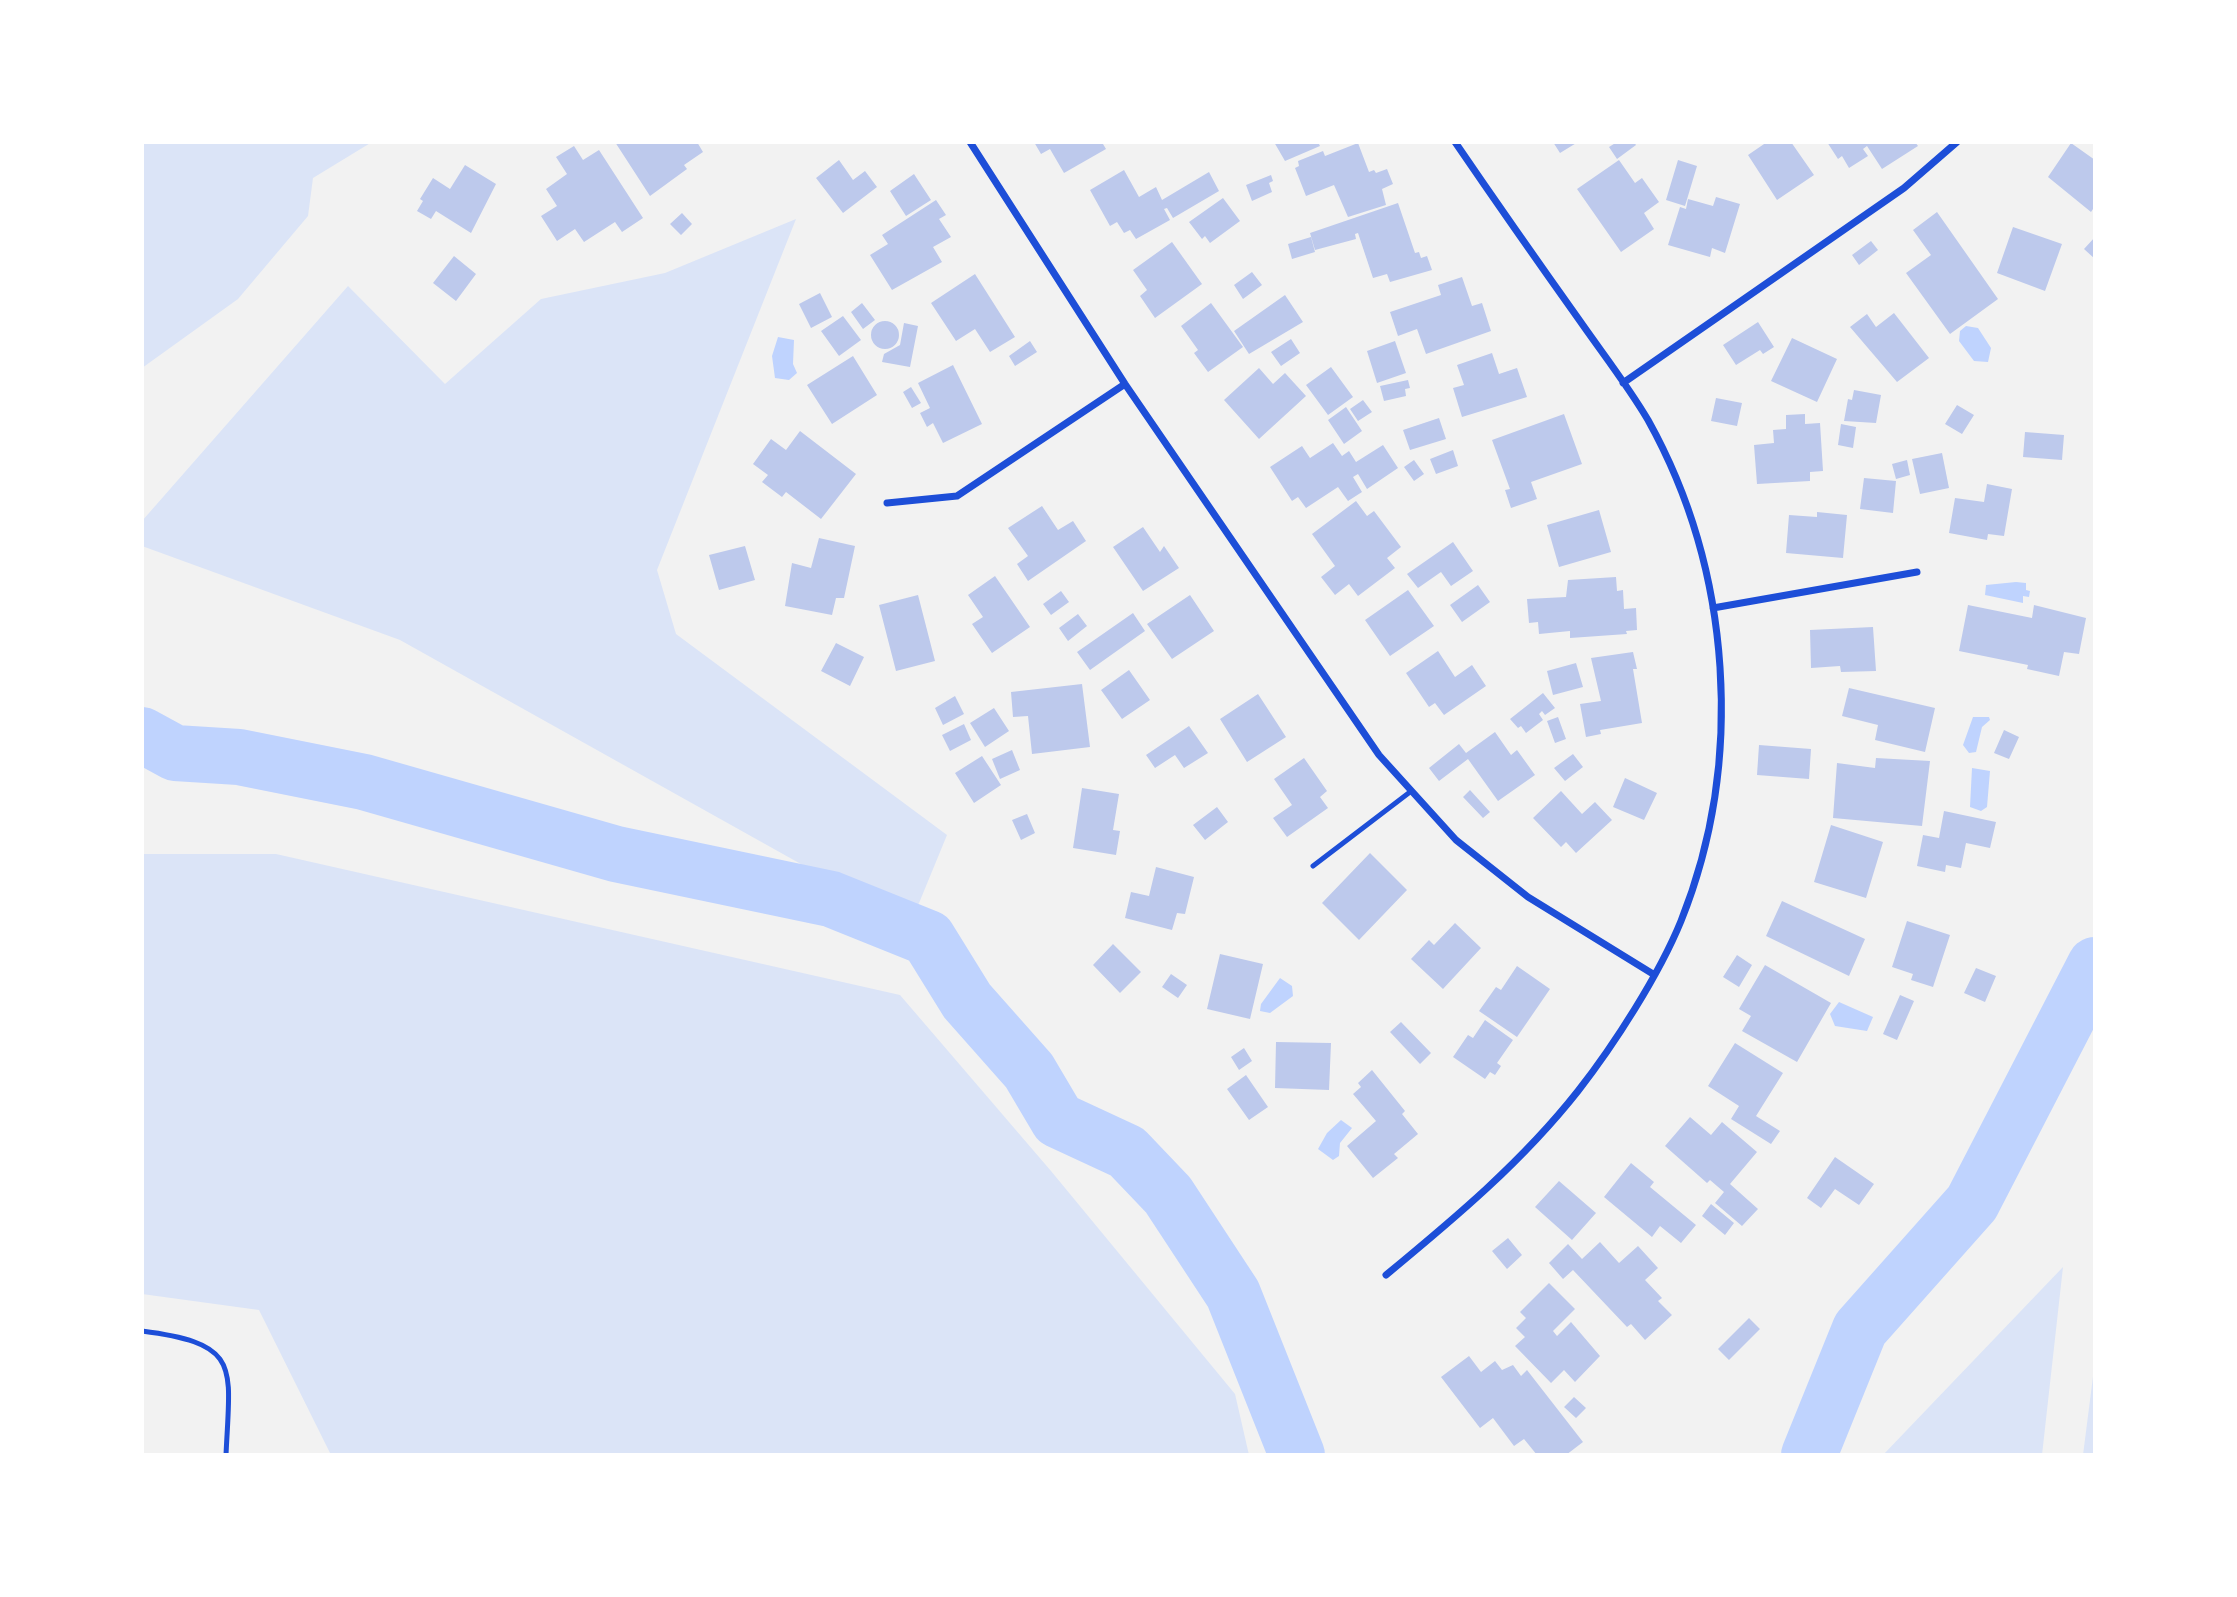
<!DOCTYPE html>
<html>
<head>
<meta charset="utf-8">
<style>
  body { margin:0 }
  #map { position:relative; width:2237px; height:1597px; overflow:hidden; background:#f2f2f2; font-family:Raleway,sans-serif }
  canvas { display:block }
  .frame { position:absolute; inset:0; border:144px solid #fff; pointer-events:none }
</style>
</head>
<body>
<div id="map">
<canvas width="2237" height="1597"></canvas>
<div class="frame"></div>
</div>
<script>
const ctx = document.querySelector('canvas').getContext('2d');
ctx.lineJoin = 'round';
function fillPath(path, color) {
  ctx.fillStyle = color;
  ctx.fill(path, 'evenodd');
}
function trace(path, color, width, dash) {
  ctx.strokeStyle = color;
  ctx.lineWidth = width;
  ctx.lineCap = dash ? 'butt' : 'round';
  ctx.setLineDash(dash || []);
  ctx.stroke(path);
}
fillPath(new Path2D(`
  M142,142H372L313,178L308,216L238,299L142,368Z
  M796,219L657,570L676,634L947,835L910,925L400,640L142,546V521L348,286L445,384L541,299L665,273Z
  M142,854H276L900,995L1051,1171L1235,1394L1249,1455H331L259,1310L142,1294Z
  M2063,1267L2042,1455H1883Z
  M2095,1361V1455H2083Z`), '#dbe4f7');
fillPath(new Path2D(`
  M1966,326L1978,328L1991,348L1988,362L1974,361L1959,341L1960,331Z
  M778,337L794,340L793,364L797,373L789,380L775,378L772,356Z
  M2016,582L2026,583V590L2030,591L2029,597L2023,596V603L1985,595L1986,585Z
  M1973,717H1989L1990,720L1982,727L1976,752L1969,753L1963,745Z
  M1972,768L1990,771L1987,807L1981,811L1970,807Z
  M1280,978L1292,986L1293,996L1270,1013L1260,1011L1261,1004Z
  M1839,1002L1873,1017L1867,1031L1835,1026L1830,1014Z
  M1341,1120L1352,1128L1340,1143L1339,1156L1333,1160L1318,1149L1327,1133Z`), '#bfd3fe');
trace(new Path2D(`
  M142,735L175,753L239,757L364,782L616,854L831,899L928,938L967,1001L1029,1071L1058,1120L1127,1152L1168,1195L1233,1294L1297,1455
  M1809,1455L1860,1329L1972,1203L2095,965`), '#bfd3fe', 56);
fillPath(new Path2D(`
  M615,142H697L703,152L684,165L687,169L650,196Z
  M1034,142H1108L1103,144L1106,149L1064,173L1050,149L1041,154Z
  M1274,142H1318L1320,146L1285,161Z
  M1553,142H1578L1560,153Z
  M1617,142H1634L1636,145L1617,159L1609,147Z
  M1767,142H1791L1814,175L1777,200L1748,155Z
  M1827,142H1915L1918,146L1882,169L1867,146L1863,149L1868,156L1849,168L1842,156L1838,159Z
  M1358,143L1369,172L1374,170L1376,173L1387,169L1393,184L1382,189L1386,205L1348,217L1334,185L1306,196L1295,168L1299,166L1298,161L1323,151L1325,156Z
  M2071,143L2095,160V206L2091,212L2048,177Z
  M574,146L583,160L599,150L643,218L622,232L615,222L584,242L575,229L557,241L541,216L557,206L546,189L567,174L556,157Z
  M839,160L853,180L865,171L877,187L843,213L816,178Z
  M1619,160L1635,183L1642,178L1659,202L1644,213L1654,229L1621,252L1577,189Z
  M1678,160L1697,166L1685,206L1666,200Z
  M465,165L496,184L471,233L436,211L431,219L417,211L423,201L420,199L433,178L450,189Z
  M1124,170L1139,197L1156,187L1162,200L1209,172L1219,191L1173,218L1167,208L1164,209L1170,220L1136,239L1130,230L1124,233L1117,222L1110,226L1090,190Z
  M914,174L931,200L906,216L890,191Z
  M1271,175L1273,181L1269,183L1272,192L1252,201L1246,185Z
  M1716,197L1740,204L1725,253L1712,248L1710,257L1668,245L1680,207L1686,209L1688,199L1713,206Z
  M1223,198L1240,221L1210,243L1205,236L1202,239L1189,222Z
  M936,200L946,215L939,219L951,237L933,247L942,262L892,290L870,255L888,244L882,235Z
  M1398,203L1415,253L1419,252L1421,258L1427,256L1432,270L1390,282L1387,274L1373,278L1358,233L1355,234L1356,239L1315,250L1310,233Z
  M1937,212L1998,299L1950,334L1906,273L1931,255L1913,230Z
  M682,213L692,224L681,235L670,224Z
  M2013,227L2062,244L2045,291L1997,273Z
  M1311,237L1315,252L1292,259L1288,244Z
  M2095,237V259L2084,249Z
  M1871,241L1878,250L1859,265L1852,255Z
  M1172,242L1202,284L1155,318L1140,296L1147,290L1133,270Z
  M454,256L476,274L456,301L433,283Z
  M1252,272L1262,285L1243,299L1234,285Z
  M975,274L1015,337L990,352L975,329L956,341L931,303Z
  M1462,277L1472,306L1482,303L1491,331L1426,354L1417,329L1398,336L1390,312L1441,295L1438,285Z
  M820,293L832,317L811,328L799,304Z
  M1285,295L1303,322L1249,354L1234,331Z
  M862,303L875,320L863,329L851,312Z
  M1211,303L1243,347L1208,372L1194,353L1198,350L1181,326Z
  M1894,313L1929,358L1897,382L1850,327L1867,314L1876,327Z
  M843,316L861,340L839,356L821,331Z
  M871 335a14 14 0 1 1 28 0a14 14 0 1 1-28 0Z
  M1758,322L1774,347L1763,354L1760,350L1736,365L1723,345Z
  M904,323L918,326L910,367L882,362L884,354L900,345Z
  M1792,338L1837,359L1817,402L1771,381Z
  M1291,339L1300,353L1281,366L1271,352Z
  M1030,341L1037,352L1015,366L1009,356Z
  M1395,341L1406,373L1377,383L1367,351Z
  M1492,353L1499,374L1517,368L1527,397L1462,417L1453,388L1464,385L1457,365Z
  M853,356L877,395L832,424L807,385Z
  M953,365L982,424L943,443L933,423L927,427L920,413L930,408L918,383Z
  M1331,367L1353,397L1328,415L1306,385Z
  M1259,368L1273,384L1285,373L1306,396L1259,439L1224,400Z
  M1408,380L1410,388L1405,389L1406,396L1384,401L1380,386Z
  M911,387L921,403L912,408L903,392Z
  M1854,390L1881,395L1876,423L1844,421L1848,399L1852,400Z
  M1716,398L1742,403L1737,426L1711,421Z
  M1363,400L1372,412L1358,421L1350,409Z
  M1957,405L1974,415L1962,434L1945,424Z
  M1346,407L1362,431L1344,444L1328,420Z
  M1564,414L1582,464L1531,482L1537,499L1511,508L1505,490L1510,489L1492,440Z
  M1805,414V424L1820,423L1823,471L1810,472V481L1757,484L1754,445L1774,443L1773,430L1786,429V415Z
  M1439,418L1446,439L1410,450L1403,430Z
  M1841,424L1856,427L1853,448L1838,445Z
  M800,431L856,474L821,519L786,492L782,497L762,482L768,475L753,464L771,439L786,450Z
  M2025,432L2064,435L2062,460L2023,457Z
  M1333,443L1342,456L1349,451L1356,462L1383,445L1398,468L1367,489L1358,474L1353,477L1362,492L1348,501L1338,487L1306,508L1298,497L1292,501L1270,467L1302,446L1310,458Z
  M1453,450L1458,466L1436,474L1430,459Z
  M1942,453L1949,488L1920,494L1912,459Z
  M1414,460L1424,474L1414,481L1404,467Z
  M1907,460L1910,475L1896,479L1892,464Z
  M1864,478L1896,481L1893,513L1860,509Z
  M1987,484L2012,489L2004,536L1988,534L1987,540L1949,533L1955,498L1984,502Z
  M1356,501L1367,516L1374,511L1401,547L1387,558L1395,568L1358,596L1349,584L1335,595L1321,577L1335,566L1312,534Z
  M1042,506L1058,530L1073,521L1086,541L1028,581L1017,564L1028,556L1008,528Z
  M1599,510L1611,552L1559,567L1547,525Z
  M1817,512L1847,515L1843,558L1786,553L1789,515L1817,517Z
  M1143,527L1160,552L1164,546L1179,568L1143,591L1113,547Z
  M819,538L855,546L844,598H836L832,615L785,606L792,563L811,568Z
  M1453,542L1473,571L1451,586L1441,572L1418,588L1407,574Z
  M745,546L755,580L719,590L709,555Z
  M995,576L1030,627L992,653L972,624L983,617L968,595Z
  M1616,577L1617,591L1623,590L1624,609L1636,608L1637,630L1626,631L1627,634L1570,638V631L1539,634L1538,622L1529,623L1527,599L1566,597L1568,580Z
  M1478,585L1490,602L1462,622L1450,605Z
  M1408,590L1434,626L1390,656L1365,620Z
  M1061,591L1069,602L1051,615L1043,604Z
  M918,595L935,661L896,671L879,605Z
  M1190,595L1214,631L1172,659L1147,624Z
  M1968,605L2032,618L2034,605L2086,618L2079,654L2064,652L2059,676L2027,669L2028,665L1959,651Z
  M1133,613L1145,631L1090,670L1077,652Z
  M1078,614L1087,626L1068,641L1059,628Z
  M1873,627L1876,671L1841,672L1840,666L1811,668L1810,630Z
  M836,643L864,657L850,686L821,671Z
  M1438,651L1455,677L1472,665L1486,686L1444,715L1435,703L1429,707L1406,673Z
  M1633,652L1637,669H1633L1642,723L1600,730L1601,734L1586,737L1580,704L1601,701L1591,658Z
  M1576,663L1583,687L1553,695L1547,671Z
  M1129,670L1150,700L1122,719L1101,690Z
  M1082,684L1090,747L1032,754L1028,716L1013,717L1011,692Z
  M1849,688L1935,708L1925,752L1875,740L1878,725L1842,716Z
  M1543,693L1555,708L1545,715L1542,711L1539,714L1543,720L1526,733L1521,726L1518,728L1510,719Z
  M1258,694L1286,737L1247,762L1220,719Z
  M955,696L964,714L943,725L935,708Z
  M994,708L1009,731L985,747L970,723Z
  M1558,717L1566,739L1555,743L1547,721Z
  M964,724L971,740L950,751L942,735Z
  M1189,726L1208,753L1184,768L1175,755L1155,768L1146,755Z
  M2004,730L2019,737L2009,759L1994,753Z
  M1495,732L1511,755L1517,750L1535,775L1498,801L1468,759L1439,781L1429,768L1459,744L1466,753Z
  M1759,745L1811,749L1809,779L1757,775Z
  M1012,750L1020,770L1000,779L992,759Z
  M1573,754L1583,767L1565,781L1554,768Z
  M982,756L1001,785L974,803L955,773Z
  M1304,758L1327,791L1320,797L1328,808L1287,837L1273,818L1292,805L1274,779Z
  M1876,758L1930,761L1922,826L1833,818L1837,763L1875,768Z
  M1625,778L1657,793L1644,820L1613,807Z
  M1082,788L1119,794L1113,830L1120,831L1116,855L1073,848Z
  M1470,790L1490,812L1483,818L1463,797Z
  M1561,791L1582,814L1595,802L1612,820L1576,853L1566,842L1561,847L1533,818Z
  M1217,807L1228,822L1205,840L1193,825Z
  M1944,811L1996,822L1990,848L1966,843L1961,868L1946,865L1945,872L1917,866L1923,835L1939,838Z
  M1027,814L1035,833L1021,840L1012,820Z
  M1831,825L1883,842L1866,898L1814,882Z
  M1370,853L1407,890L1359,940L1322,903Z
  M1156,867L1194,877L1185,914L1177,913L1172,930L1125,918L1131,892L1149,896Z
  M1782,901L1865,939L1849,976L1766,936Z
  M1907,921L1950,935L1933,987L1911,980L1913,974L1892,967Z
  M1455,923L1481,948L1443,989L1411,959L1429,940L1434,945Z
  M1113,944L1141,972L1120,993L1093,965Z
  M1220,954L1263,964L1250,1019L1207,1009Z
  M1737,955L1752,965L1739,987L1723,977Z
  M1765,965L1831,1003L1797,1062L1742,1031L1751,1016L1739,1009Z
  M1517,966L1550,989L1517,1037L1479,1011L1496,987L1501,990Z
  M1976,968L1996,976L1985,1002L1964,993Z
  M1171,974L1187,985L1178,998L1162,987Z
  M1900,995L1914,1001L1897,1040L1883,1034Z
  M1485,1020L1513,1040L1497,1063L1501,1066L1495,1075L1490,1072L1485,1079L1453,1057L1468,1035L1473,1038Z
  M1401,1022L1431,1053L1420,1064L1390,1032Z
  M1276,1042L1331,1043L1329,1090L1275,1088Z
  M1735,1043L1783,1073L1756,1116L1780,1131L1771,1144L1731,1119L1739,1106L1708,1086Z
  M1244,1048L1252,1061L1239,1070L1231,1057Z
  M1372,1070L1405,1111L1402,1114L1418,1134L1394,1154L1398,1158L1373,1178L1347,1146L1376,1121L1353,1094L1361,1087L1358,1083Z
  M1246,1075L1268,1107L1249,1120L1227,1089Z
  M1690,1117L1711,1135L1722,1122L1757,1152L1730,1184L1758,1209L1742,1226L1715,1203L1724,1192L1710,1180L1707,1183L1665,1146Z
  M1835,1157L1874,1184L1859,1205L1835,1189L1821,1208L1807,1198Z
  M1631,1163L1654,1182L1650,1187L1696,1225L1681,1243L1660,1226L1652,1237L1604,1197Z
  M1559,1181L1596,1213L1572,1240L1535,1207Z
  M1711,1204L1734,1223L1725,1235L1702,1216Z
  M1508,1238L1522,1255L1507,1269L1492,1251Z
  M1600,1242L1619,1263L1638,1246L1658,1268L1645,1280L1662,1298L1658,1301L1672,1315L1645,1340L1631,1324L1627,1327L1573,1270L1563,1279L1549,1263L1568,1244L1582,1259Z
  M1549,1283L1575,1309L1553,1331L1557,1336L1571,1322L1600,1356L1575,1382L1564,1370L1551,1383L1515,1346L1525,1337L1516,1328L1526,1318L1520,1312Z
  M1749,1318L1760,1329L1729,1360L1718,1349Z
  M1469,1356L1481,1372L1495,1361L1502,1370L1513,1365L1521,1376L1527,1370L1583,1442L1566,1455H1537L1524,1439L1514,1446L1493,1418L1480,1428L1441,1377Z
  M1574,1397L1586,1408L1576,1418L1564,1407Z`), '#bdc9ec');
trace(new Path2D(`
  M1313,866L1410,792
  M142,1331C242,1344 230,1365 226,1455`), '#1d4ed8', 5);
trace(new Path2D(`
  M970,142L1125,384L1379,755L1456,840L1528,897L1653,974
  M1623,383L1904,188L1957,142
  M887,503L957,496L1125,384
  M1713,608L1917,572
  M1386,1275C1455,1218 1522,1162 1578,1091C1614,1045 1659,975 1681,921C1745,761 1732,571 1648,420C1628,386 1603,354 1580,321C1538,262 1496,202 1455,142`), '#1d4ed8', 7);
</script>
</body>
</html>
